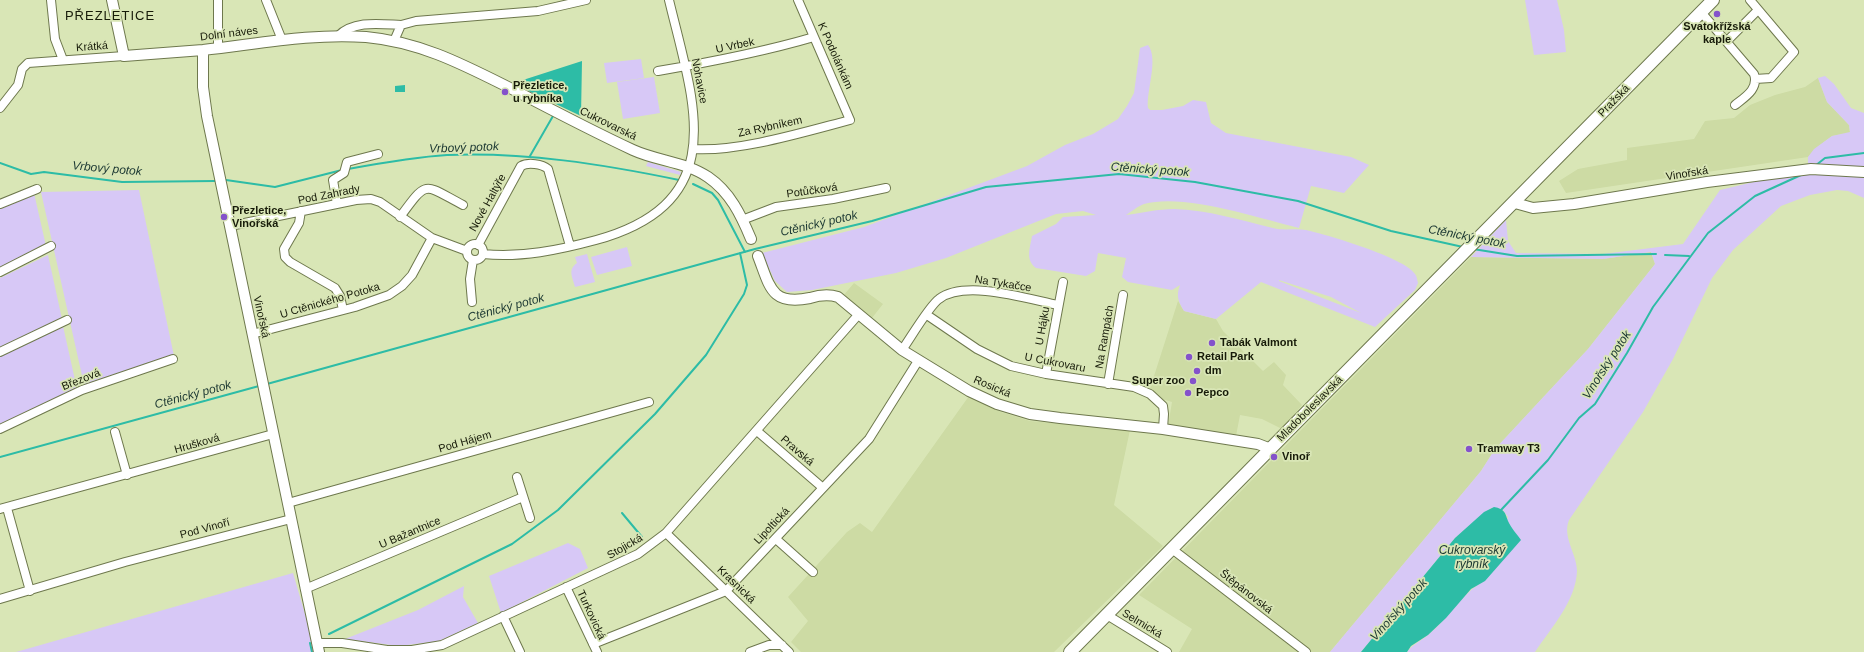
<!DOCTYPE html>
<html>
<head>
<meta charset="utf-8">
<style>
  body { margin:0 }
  canvas { display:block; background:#d9e6b6 }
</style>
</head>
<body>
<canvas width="1864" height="652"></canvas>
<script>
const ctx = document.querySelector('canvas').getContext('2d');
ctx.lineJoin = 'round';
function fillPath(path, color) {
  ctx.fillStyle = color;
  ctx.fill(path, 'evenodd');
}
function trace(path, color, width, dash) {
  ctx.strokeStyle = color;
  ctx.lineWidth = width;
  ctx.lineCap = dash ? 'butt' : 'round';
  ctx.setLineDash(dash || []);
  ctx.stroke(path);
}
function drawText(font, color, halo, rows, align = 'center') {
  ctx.font = font + ' Arial,sans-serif';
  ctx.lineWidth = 3.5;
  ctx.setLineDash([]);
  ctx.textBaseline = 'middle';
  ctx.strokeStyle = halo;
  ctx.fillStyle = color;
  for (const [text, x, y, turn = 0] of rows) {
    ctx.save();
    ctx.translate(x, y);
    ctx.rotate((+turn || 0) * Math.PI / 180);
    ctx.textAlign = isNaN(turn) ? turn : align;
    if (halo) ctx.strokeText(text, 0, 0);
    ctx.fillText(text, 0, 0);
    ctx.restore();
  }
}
fillPath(new Path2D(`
  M1818,78L1827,102L1849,125L1850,133L1832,136L1824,142L1808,157L1566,193L1559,181L1578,169L1627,160V148L1694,139L1705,121L1734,118L1750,105L1775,95L1805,87Z
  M1651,252L1655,264L1588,349L1495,449L1481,471L1330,652H1179L1192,629L1139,595L1471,257L1603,259Z
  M854,283L883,304L872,318L843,296Z
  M1178,301L1184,311L1216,319L1223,331L1263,371L1274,362L1286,375L1283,385L1302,405L1282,429L1262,419L1240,415L1236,436L1168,426L1172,402L1165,400L1156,404L1147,398Z
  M969,396L1001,412L1030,421L1130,430L1114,505L1163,546L1054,652H801L791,642L808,621L788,597L847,532L860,523L872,532Z`), '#cddba4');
fillPath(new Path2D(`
  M1525,0H1557L1564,30L1566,52L1534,55Z
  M1148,45C1159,59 1146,91 1148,108L1150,110H1162L1183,106L1193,100L1206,102L1211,123L1226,133L1351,157L1369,165L1344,193L1311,186L1299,228C1258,218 1184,193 1144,204C1138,206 1131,212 1126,215C1142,213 1158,209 1174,209C1208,210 1240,220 1273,228C1284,231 1295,228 1306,230C1325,234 1406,258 1415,274C1417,276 1417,280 1418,283L1415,290L1375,327L1261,282L1216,319L1184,311C1178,301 1176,296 1180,285L1172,290L1128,282L1122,277L1126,258L1098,253L1095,271L1086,276L1036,268C1025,260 1030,248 1032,236L1056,224L1063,217L1096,215L1083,211L1056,214L946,258L896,273L812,290L787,292L775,281L762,253L864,227L1027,166L1065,145L1093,134L1118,119L1127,106L1134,93L1140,48ZM1279,280L1331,297L1361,313L1279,281Z
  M641,59L644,78L607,83L604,63Z
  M1825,76L1834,84L1851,108L1864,113V168L1808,166V157L1814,149L1832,136L1850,132L1849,125L1827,102L1818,78Z
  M654,77L660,113L623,119L617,82Z
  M648,162L681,172L680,175L646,166Z
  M1807,172L1864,176V198L1848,191L1837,190L1810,195L1781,206L1733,250L1712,278L1673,359L1643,412L1569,520C1562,537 1577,554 1577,571C1576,601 1551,628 1535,652H1407C1413,644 1421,641 1429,634C1450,617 1460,595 1485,580L1508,517L1502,509L1491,508L1455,538L1361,652H1330L1481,471L1495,449L1588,349L1655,264L1651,252L1603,259L1471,257L1506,220L1508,241L1516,253L1603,254L1683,244L1720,190L1762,180Z
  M139,190L174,356L85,389L41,192Z
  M34,193L46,246L0,268V209Z
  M627,247L632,266L597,275L591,257Z
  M587,254L595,282L575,287C573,278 567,270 577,263L575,257Z
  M48,255L62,319L0,350V278Z
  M63,326L77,389L0,426V356Z
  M568,543L580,549L588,568L501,613L489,576Z
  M293,573L316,652H16Z
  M464,586L463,597L478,623L439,641L399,646L345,639L418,610Z`), '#d7c8f6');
fillPath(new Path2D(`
  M582,61L581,116L520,87L523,80Z
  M405,85V92H395V86Z
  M1494,507C1505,509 1505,513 1508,521C1511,528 1517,534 1521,540L1485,581L1471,589L1446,618L1428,635L1411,646L1407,652H1361L1455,538L1484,512Z`), '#2dbca6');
trace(new Path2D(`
  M530,156L553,116
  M0,163L31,174L44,172L122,182L215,181
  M1815,166L1825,158L1864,153
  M348,169C381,163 414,157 447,155C525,152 602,164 679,180
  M226,180L275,187L342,170
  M693,184L712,193L718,200L745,252
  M1473,249L1517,256L1656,254
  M1665,255L1689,256
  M267,384L755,249L872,221L986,187L1119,174L1195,182L1298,201L1391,231L1463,247
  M0,457L259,386
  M1501,510L1548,460L1579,418L1595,404L1627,353L1653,307L1708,233L1755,196L1801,175
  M622,513L642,537
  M329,634L512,544L558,510L655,414L706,355L744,294L747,285L740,253
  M310,643L312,652`), '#2dbca6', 2);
const minor = new Path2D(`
  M51,0L55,39L63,60
  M266,0L282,40
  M1750,0L1794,52L1771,78L1755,79
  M1701,12L1754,74C1759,89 1745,97 1735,105
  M338,36C354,20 380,24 401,25
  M394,41L401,25L416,21L538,11L586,0
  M1727,41L1758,10
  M218,48V0
  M658,71C711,62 763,52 814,37
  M0,108L18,85L22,69L28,63L124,56
  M693,149C739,152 804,132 850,120L798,0
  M0,204L37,189
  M337,204L333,180L344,173L347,162L378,154
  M301,211L299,223L284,249L285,257L290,262L335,288L340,296L343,310
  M400,217C428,179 423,184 463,205
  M742,220L776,207L833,199L886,188
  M230,226L356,200L371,199L380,202L432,238L467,251
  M467 252a8 8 0 1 1 16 0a8 8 0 1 1-16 0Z
  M478,245L521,166C528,162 542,164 548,169L570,246
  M483,254C521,258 559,250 596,240C733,202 694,104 669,0
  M0,272L51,246
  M472,302L470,279L473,260
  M927,315L977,349L1011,366L1046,374L1134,387L1150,394L1163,406L1164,414L1163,429
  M252,334L355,307L389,295L402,286L412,275L432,238
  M902,350C910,339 929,306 939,299C965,279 1028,299 1058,305
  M0,352L67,320
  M1046,374L1063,282
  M1108,384L1123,295
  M0,429L82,390L173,359
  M757,431L823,488
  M115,432L127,475
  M517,477L530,518
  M288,503L649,402
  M7,508L30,591
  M0,509L273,434
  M666,533L789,652
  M776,539L813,572
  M1172,549L1306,652
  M566,587L597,652
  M305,589L523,497
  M0,599L125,562L291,519
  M1107,615L1167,652
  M503,616L520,652
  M317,643H342L387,650H412L442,645L638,554L666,533L859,314
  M593,644L726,591L869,439L918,361
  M750,652L769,645H782`);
const tertiary = new Path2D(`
  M112,0L124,56C150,54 177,52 203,50C258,44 311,33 366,37C421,42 464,65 512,89C552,110 592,131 633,150C657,161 686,162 708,177C730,192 741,215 751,239
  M203,50V87L207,116L319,652
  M1515,203L1533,208L1574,204L1707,182L1811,169L1864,172
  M758,256C770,287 771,306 810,298C820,295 828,294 838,297L902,350L969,391L997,404L1030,414L1060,418L1163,429L1258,444L1271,449`);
const secondary = new Path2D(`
  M1070,652L1713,0`);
trace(minor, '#6e784d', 10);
trace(tertiary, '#6e784d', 12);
trace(secondary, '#6e784d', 14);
trace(minor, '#fff', 8);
trace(tertiary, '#fff', 10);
trace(secondary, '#fff', 12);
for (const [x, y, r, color] of [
  [1717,14,4,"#8452cb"],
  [505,92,4,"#8452cb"],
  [224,217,4,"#8452cb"],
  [1212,343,4,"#8452cb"],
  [1189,357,4,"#8452cb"],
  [1197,371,4,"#8452cb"],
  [1193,381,4,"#8452cb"],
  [1188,393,4,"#8452cb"],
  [1469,449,4,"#8452cb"],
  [1274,457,4,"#8452cb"]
]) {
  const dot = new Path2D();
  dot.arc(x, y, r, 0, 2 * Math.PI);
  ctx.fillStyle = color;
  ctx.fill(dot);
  trace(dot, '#d9e6b6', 1.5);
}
drawText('bold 11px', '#171b09', '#d9e6b6', [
  ["Svatokřížská",1717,27,"center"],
  ["kaple",1717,40,"center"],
  ["Přezletice,",513,86],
  ["u rybníka",513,99],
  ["Přezletice,",232,211],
  ["Vinořská",232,224],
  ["Tabák Valmont",1220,343],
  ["Retail Park",1197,357],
  ["dm",1205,371],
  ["Super zoo",1185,381,"right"],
  ["Pepco",1196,393],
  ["Tramway T3",1477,449],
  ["Vinoř",1282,457]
], 'left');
drawText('11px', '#171b09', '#d9e6b6', [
  ["Dolní náves",229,34,-7],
  ["U Vrbek",735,46,-12],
  ["Krátká",92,47,-4],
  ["K Podolánkám",835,56,66],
  ["Nohavice",699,81,79],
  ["Pražská",1614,101,-46],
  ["Cukrovarská",608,124,26],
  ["Za Rybníkem",770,127,-12],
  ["Vinořská",1687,174,-9],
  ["Potůčková",812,191,-8],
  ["Pod Zahrady",329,195,-11],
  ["Nové Haltýře",488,203,-61],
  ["Na Tykačce",1003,284,9],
  ["U Ctěnického Potoka",330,301,-16],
  ["Vinořská",261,317,78],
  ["U Hájku",1043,326,-80],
  ["Na Rampách",1105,337,-80],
  ["U Cukrovaru",1055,363,11],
  ["Březová",81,380,-22],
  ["Rosická",992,387,23],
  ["Mladoboleslavská",1310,409,-45],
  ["Pod Hájem",465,442,-16],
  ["Hrušková",197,444,-16],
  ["Pravská",797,451,41],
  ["Lipoltická",772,526,-47],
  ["Pod Vinoří",205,529,-15],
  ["U Bažantnice",410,533,-23],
  ["Stojická",625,547,-30],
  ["Krasnická",736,585,44],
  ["Štěpánovská",1246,592,38],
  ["Turkovická",591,615,65],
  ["Selmická",1142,624,31]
]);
drawText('italic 12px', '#1b3732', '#d9e6b6', [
  ["Vrbový potok",464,148,-2],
  ["Vrbový potok",107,169,5],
  ["Ctěnický potok",1150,170,4],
  ["Ctěnický potok",819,224,-13],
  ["Ctěnický potok",1467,237,11],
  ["Ctěnický potok",506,308,-15],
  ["Vinořský potok",1607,365,-57],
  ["Ctěnický potok",193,395,-15],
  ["Cukrovarský",1472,551],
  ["rybník",1472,565],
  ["Vinořský potok",1399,610,-48]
]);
ctx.letterSpacing = '1px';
drawText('13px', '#171b09', '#d9e6b6', [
  ["PŘEZLETICE",110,16]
]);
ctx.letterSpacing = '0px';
</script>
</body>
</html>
